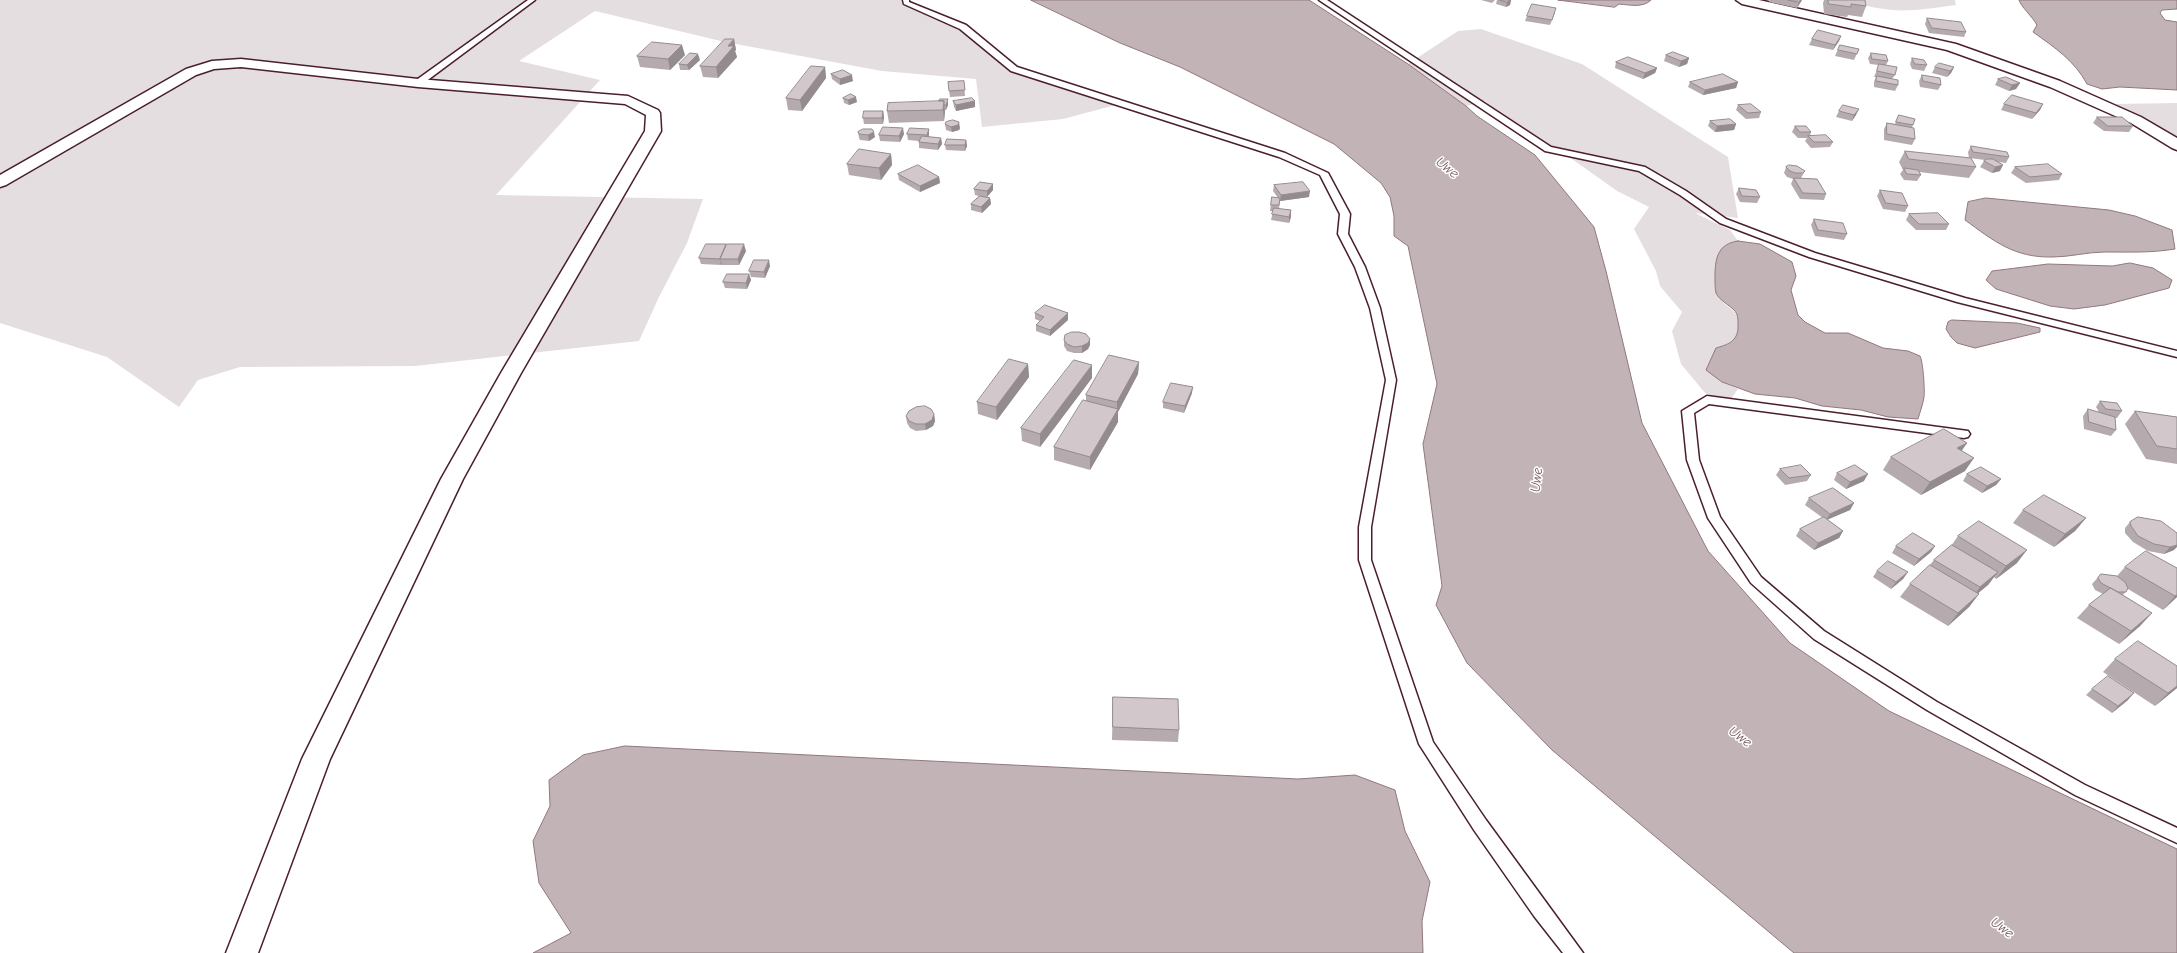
<!DOCTYPE html>
<html>
<head>
<meta charset="utf-8">
<style>
  body { margin:0 }
  canvas { display:block; background:#fff }
</style>
</head>
<body>
<canvas width="2177" height="953"></canvas>
<script>
const ctx = document.querySelector('canvas').getContext('2d');
ctx.lineJoin = 'round';
function fillPath(path, color) {
  ctx.fillStyle = color;
  ctx.fill(path, 'evenodd');
}
function trace(path, color, width, dash) {
  ctx.strokeStyle = color;
  ctx.lineWidth = width;
  ctx.lineCap = dash ? 'butt' : 'round';
  ctx.setLineDash(dash || []);
  ctx.stroke(path);
}
function drawText(font, color, halo, rows, align = 'center') {
  ctx.font = font + ' "Comic Neue",sans-serif';
  ctx.lineWidth = 3;
  ctx.setLineDash([]);
  ctx.textBaseline = 'middle';
  ctx.strokeStyle = halo;
  ctx.fillStyle = color;
  for (const [text, x, y, turn = 0] of rows) {
    ctx.save();
    ctx.translate(x, y);
    ctx.rotate((+turn || 0) * Math.PI / 180);
    ctx.textAlign = isNaN(turn) ? turn : align;
    if (halo) ctx.strokeText(text, 0, 0);
    ctx.fillText(text, 0, 0);
    ctx.restore();
  }
}
fillPath(new Path2D(`
  M0,0H906V3L963,27L1014,69L1123,103L1063,119L982,127L976,79L882,71L725,42L595,11L519,61L600,80L496,195L703,199L687,243L659,297L639,341L415,366L240,367L198,380L179,407L107,357L0,323Z
  M1848,0H1955L1956,5C1913,11 1890,15 1848,0Z
  M1481,29L1582,64L1728,157L1738,218L1695,213L1730,230L1738,241C1717,245 1715,259 1715,278C1715,283 1715,289 1717,293C1724,312 1745,305 1737,337L1725,345L1716,348L1722,382L1738,389L1729,402L1705,393L1681,364L1672,331L1682,312L1660,286L1656,271L1634,229L1649,207L1617,191L1572,159L1525,133L1485,101L1466,106L1408,64L1458,31Z
  M2177,103V146L2116,104Z`), '#e5dee0');
const water = new Path2D(`
  M1031,0H1309L1408,64L1466,106L1477,116L1535,155L1594,227L1606,271L1642,423L1708,551L1790,643L1889,711L2177,849V953H1794L1552,750L1467,663L1436,605L1442,586L1423,444L1437,384L1408,246L1394,236V216L1390,197L1381,183L1334,144L1180,67L1120,43Z
  M1558,0H1651C1643,8 1630,5 1619,4L1615,7Z
  M2019,0H2177V9L2162,10L2160,13L2165,20L2177,22V90L2120,87L2102,89L2087,84C2075,61 2054,47 2033,32L2037,25C2032,16 2021,7 2019,0Z
  M1986,198L2109,210L2135,216L2172,230L2175,249C2151,253 2129,252 2105,252C2087,252 2070,257 2053,257C2014,258 1994,241 1965,220L1968,202Z
  M1738,241L1760,244L1792,262L1796,276L1791,290L1798,315L1805,322L1825,333H1848L1883,348L1908,351L1920,356C1923,361 1925,390 1924,397C1923,404 1920,412 1918,419L1888,417L1861,410L1822,406L1795,398L1755,394L1722,382L1706,370L1716,348C1730,344 1739,340 1738,324C1738,319 1738,314 1734,310C1728,304 1720,301 1716,293C1715,289 1715,283 1715,278C1715,259 1717,244 1738,241Z
  M2130,263L2153,268L2172,280L2169,288L2105,305L2074,309L2050,306L1996,289L1986,280L1992,271L2048,264L2112,266Z
  M1952,320L2017,323L2040,328V332L1975,348L1957,343L1951,337L1946,329L1948,322Z
  M625,746L1298,779L1355,775L1395,790L1405,831L1430,882L1422,921L1423,953H533L571,933L539,883L533,841L550,806L549,780L583,755Z`);
fillPath(water, '#c1b3b6');
trace(water, '#91787e', 1);
const lane = new Path2D(`
  M528,0H535L421,85H415V81Z
  M903,0H909V2L966,25L1017,67L1285,153L1328,173L1350,214L1348,234L1365,267L1380,308L1396,380L1371,527V560L1433,742L1486,820L1583,953H1563L1534,916L1474,830L1419,744L1359,560V527L1386,380L1370,308L1355,267L1338,234L1340,214L1320,175L1279,157L1011,71L960,29L904,4Z
  M1319,0H1327L1551,147L1645,167L1686,191L1726,219L1815,253L1965,298L2177,351V357L1957,302L1809,257L1720,223L1680,195L1639,171L1545,151Z
  M1707,396L1968,431L1970,434L1968,437L1964,438L1709,404L1694,413L1699,460L1720,517L1761,577L1824,631L1937,702L2085,785L2177,828V843L2075,795L1927,710L1814,639L1751,583L1708,518L1687,460L1682,411Z`);
const street = new Path2D(`
  M1736,0H1759L1956,44L2060,81L2141,117L2177,138V150L2172,148L2131,123L2050,87L1947,50L1742,4Z`);
const secondary = new Path2D(`
  M241,59L418,79L628,96L658,110L660,113L661,131L521,373L463,479L330,759L258,953H226L302,759L441,479L501,373L645,131L646,115L625,104L418,87L241,67L214,69L196,75L6,185L0,187V175L186,69L212,61Z`);
trace(lane, '#4a1f2b', 3);
trace(street, '#4a1f2b', 3);
trace(secondary, '#4a1f2b', 3);
fillPath(lane, '#fff');
fillPath(street, '#fff');
fillPath(secondary, '#fff');
fillPath(new Path2D(`
  M1481,0H1495L1492,3Z
  M1497,0H1511L1510,5L1506,7L1496,4Z
  M1770,0H1802L1797,8L1769,2Z
  M1824,0H1865L1866,6L1862,17L1848,15L1847,17L1824,14L1823,3Z
  M1555,13L1550,25L1525,21L1527,16Z
  M1927,18L1966,32L1964,37L1929,33L1925,24Z
  M1841,36L1839,41L1833,50L1809,45L1812,39Z
  M734,39L736,50L735,51L737,57L718,78L703,77L700,66Z
  M1840,45L1859,49L1854,60L1835,56Z
  M1871,53L1888,61L1886,65L1895,75L1892,79L1898,85L1895,91L1874,87V82L1876,77H1874L1879,65L1870,64L1868,58Z
  M685,55L670,70L640,67L637,56Z
  M1666,55L1689,58L1687,64L1679,67L1664,61Z
  M1912,58L1927,65L1924,71L1912,69L1910,64Z
  M700,60L689,70H680L679,64Z
  M1616,62L1657,68L1655,73L1643,79L1615,68Z
  M825,67L826,78L802,111L788,110L786,98Z
  M1935,67H1954L1951,73L1947,77L1932,73Z
  M831,74L853,81L840,85L832,79Z
  M1922,75L1941,85L1938,90L1920,87L1919,81Z
  M1998,79L2020,83L2016,89L2009,91L1995,85Z
  M964,81L965,96L950,97L948,82Z
  M1690,82H1738L1736,88L1703,95L1688,87Z
  M843,98L857,102L849,105L844,103Z
  M953,101H975V107L956,111L954,107Z
  M888,103L948,105L946,110H945L944,121L889,123L887,111Z
  M2004,104H2043L2040,110L2032,119L2001,110Z
  M1738,105L1761,112L1759,118L1746,119L1736,110Z
  M883,111L884,117L883,124H864L863,118Z
  M1839,111L1856,115L1852,121L1836,117Z
  M1899,115L1913,125L1912,127L1915,139L1912,145L1884,140V129L1887,123L1895,124Z
  M2097,117L2133,126L2129,132L2104,131L2093,123Z
  M1710,121L1736,124L1734,130L1715,132L1708,126Z
  M945,124L960,128L959,130L952,132L946,130Z
  M1795,126L1811,132L1810,136L1833,142L1830,147L1811,148L1805,141L1807,138H1798L1792,132Z
  M929,129V137L941,138L942,144L938,150L919,148V141L908,140L907,134Z
  M858,132L875,137L869,141L860,140L859,138Z
  M904,134L900,142L880,141L879,135Z
  M966,140L967,146L965,151L946,150L945,145Z
  M1971,146L2009,157L2006,163L1998,162L2000,171L1992,173L1980,167L1984,161L1985,160L1969,158L1968,152Z
  M1905,151L1976,167L1969,178L1919,172L1921,175L1917,181L1904,180L1900,174L1903,170L1899,162Z
  M891,154L892,165L881,180L849,175L847,164Z
  M1786,167L1805,171L1801,178L1826,194L1824,200L1800,199L1791,184L1793,179L1787,177L1784,173Z
  M2015,167L2062,174L2059,180L2026,183L2011,173Z
  M898,174L939,177L940,183L920,192L899,180Z
  M1274,185L1309,197L1280,201L1279,209L1291,210V217L1289,223L1271,220L1273,211H1270L1272,197L1278,198L1273,191Z
  M1739,188L1760,197L1757,203L1740,202L1736,194Z
  M974,189L993,190L987,197L990,198L991,204L982,213L971,210V204L979,196L975,195Z
  M1880,190L1908,206L1905,212L1883,209L1877,196Z
  M1909,214L1949,224L1946,230H1916L1906,220Z
  M1814,219L1847,234L1844,240L1815,236L1811,225Z
  M727,246L746,251L739,265H722V264L721,265L701,264L699,258Z
  M770,266L765,278L751,277L749,271Z
  M749,274L751,280L747,289L725,288L723,282Z
  M1035,313H1068V320L1050,336L1036,331V325L1040,321L1035,319Z
  M1090,339V345L1088,349L1082,353H1074L1067,351L1064,346V340Z
  M1139,362L1138,374L1118,412V422L1090,470L1054,460V447L1086,401V395Z
  M1028,364L1029,377L997,420L978,414L977,402Z
  M1092,365V378L1040,447L1022,441L1021,428Z
  M1192,393L1184,413L1163,408V402Z
  M2100,401L2122,411L2117,418H2115L2116,430L2111,436L2084,429L2083,416L2088,409L2099,412L2096,407Z
  M2135,411L2177,417V464L2146,459L2125,424Z
  M934,414L935,421L933,426L926,430L916,431L910,428L907,423L906,416Z
  M1967,443L1962,450L1965,471L1921,495L1883,470L1891,457Z
  M1780,469L1811,475L1807,481L1785,485L1776,475Z
  M1837,473L1864,481L1846,489L1834,480Z
  M1967,474L2001,479L1996,485L1982,493L1963,481Z
  M1809,498L1854,503L1850,510L1827,520L1843,531L1839,538L1814,550L1796,536L1800,529L1823,518L1805,505Z
  M2023,510L2086,518L2075,531L2054,547L2013,523Z
  M2138,517L2174,550L2164,554L2148,551L2133,542L2125,533V528L2130,522Z
  M1958,536L2017,563L1996,579L1994,577L1988,585L1978,593L1979,594L1969,607L1948,626L1900,597L1910,584L1929,566L1934,560L1951,546Z
  M1896,546H1935L1931,552L1914,566L1892,553Z
  M2125,567L2177,568V597L2163,610L2128,589L2123,595L2152,613L2140,626L2119,644L2077,618L2089,605L2103,594L2095,590L2092,584L2101,574L2117,576Z
  M1877,571L1908,572L1903,579L1891,589L1873,577Z
  M2115,659L2177,688L2155,706L2103,672Z
  M2092,689L2128,700L2112,713L2086,695Z
  M1113,697L1179,730L1178,742L1112,740Z`), '#b5abaf');
fillPath(new Path2D(`
  M1510,0H1511L1510,5L1506,7L1507,2Z
  M1801,0H1802L1797,8L1799,2Z
  M1841,36L1839,41L1833,50L1835,45Z
  M734,39L736,50L735,51L737,57L718,78L716,67L728,46Z
  M682,45L685,55L670,70L668,59Z
  M698,54L700,60L689,70L687,65Z
  M1689,58L1687,64L1679,67L1681,61Z
  M825,67L826,78L802,111L800,100Z
  M1954,67L1951,73L1947,77L1950,71Z
  M1657,68L1655,73L1643,79L1645,73Z
  M852,75L853,81L840,85V79Z
  M1738,82L1736,88L1703,95L1705,90Z
  M2020,83L2016,89L2009,91L2012,85Z
  M856,97L857,102L849,105L848,100Z
  M948,99V105L946,110V105Z
  M944,101L945,112L944,121L943,110Z
  M975,101V107L956,111V105Z
  M2043,104L2040,110L2032,119L2036,113Z
  M1859,109L1856,115L1852,121L1854,115Z
  M883,111L884,117L883,124L882,118Z
  M959,122L960,128L959,130L952,132L951,127Z
  M1736,124L1734,130L1715,132L1717,126Z
  M903,128L904,134L900,142L899,136Z
  M929,129V134L927,141V135Z
  M874,132L875,137L869,141L868,135Z
  M941,138L942,144L938,150V144Z
  M966,140L967,146L965,151V145Z
  M891,154L892,165L881,180L879,168Z
  M2003,165L2000,171L1992,173L1995,167Z
  M939,177L940,183L920,192V186Z
  M993,184V190L987,197V191Z
  M1310,191L1309,197L1280,201L1281,195Z
  M990,198L991,204L982,213L981,207Z
  M1291,210V217L1289,223V217Z
  M726,244L728,250L720,259L722,264L721,265L720,259Z
  M744,244L746,251L739,265L738,259Z
  M769,260L770,266L765,278L764,272Z
  M749,274L751,280L747,289L746,283Z
  M1068,313V320L1050,336V330Z
  M1090,339V345L1088,349L1082,353V346Z
  M1139,362L1138,374L1118,412V422L1090,470V457L1117,411V402Z
  M1028,364L1029,377L997,420L996,407Z
  M1092,365V378L1040,447V434Z
  M1193,387L1192,393L1184,413L1185,406Z
  M934,414L935,421L933,426L926,430L925,424Z
  M1967,443L1958,456L1957,448Z
  M1974,458L1965,471L1921,495L1930,482Z
  M1868,474L1864,481L1846,489L1850,482Z
  M2001,479L1996,485L1982,493L1987,486Z
  M1854,503L1850,510L1826,520L1830,514Z
  M2086,518L2075,531L2054,547L2065,534Z
  M1843,531L1839,538L1814,550L1818,543Z
  M2177,545V547L2174,550L2164,554L2170,547Z
  M1935,546L1931,552L1914,566L1919,559Z
  M2027,550L2017,563L1996,579L2006,566Z
  M1908,572L1903,579L1891,589L1896,582Z
  M1998,572L1988,585L1970,600L1980,587Z
  M1979,594L1969,607L1948,626L1958,613Z
  M2177,595V597L2163,610L2175,596Z
  M2152,613L2140,626L2119,644L2131,631Z
  M2177,686V688L2155,706L2168,693Z
  M2134,693L2128,700L2112,713L2118,706Z`), '#938b8e');
const building = new Path2D(`
  M1500,0H1510L1507,2Z
  M1788,0H1801L1799,2Z
  M1828,0H1865L1866,6L1851,4V7L1829,4Z
  M1532,4L1556,8L1552,20L1527,16Z
  M1927,18L1961,22L1966,32L1932,28Z
  M1818,30L1841,36L1835,45L1812,39Z
  M725,39H734L728,46H734L716,67L700,66Z
  M652,42L682,45L668,59L637,56Z
  M1840,45L1859,49L1857,54L1838,50Z
  M1673,52L1689,58L1681,61L1666,55Z
  M690,53L698,54L687,65L679,64Z
  M1871,53L1886,55L1888,61L1872,59Z
  M1628,57L1657,68L1645,73L1616,62Z
  M1912,58L1924,60L1927,65L1915,64Z
  M1939,63L1954,67L1950,71L1935,67Z
  M1879,64L1897,67L1895,75L1877,71Z
  M811,66L825,67L800,100L786,98Z
  M843,70L852,75L840,79L831,74Z
  M1723,74L1738,82L1705,90L1690,82Z
  M1922,75L1940,78L1941,85L1923,81Z
  M1877,76L1898,80V85L1876,81Z
  M2006,77L2020,83L2012,85L1998,79Z
  M964,81L965,90L949,91L948,82Z
  M851,94L856,97L848,100L843,98Z
  M2012,95L2043,104L2036,113L2004,104Z
  M972,98L975,101L956,105L953,101Z
  M940,99H948L946,105H944V101H939Z
  M944,101L943,110L887,111L888,103Z
  M1751,104L1761,112L1748,113L1738,105Z
  M1843,105L1859,109L1854,115L1839,111Z
  M864,111H883L882,118H863Z
  M1899,115L1915,119L1913,125L1896,122Z
  M2097,117H2122L2133,126H2108Z
  M1730,119L1736,124L1717,126L1710,121Z
  M953,120L959,122L958,125L951,127L945,124L946,122Z
  M1887,123L1914,128L1915,139L1887,134Z
  M1795,126H1806L1811,132H1800Z
  M883,127L903,128L899,136L879,135Z
  M910,128L929,129L927,135L907,134Z
  M863,129H872L874,132L868,135L859,134L858,132Z
  M1826,135L1833,142H1814L1808,136Z
  M922,136L941,138L938,144L919,142Z
  M947,139L966,140L965,145H945Z
  M1971,146L2007,152L2009,157L1973,152Z
  M859,149L891,154L879,168L847,164Z
  M1905,151L1971,158L1976,167L1909,159Z
  M1987,159H1993L2003,165L1995,167L1984,161Z
  M2048,164L2062,174L2030,177L2015,167Z
  M918,165L939,177L920,186L898,174Z
  M1789,165L1797,166L1805,171L1803,173H1795L1790,171L1786,167Z
  M1904,168L1918,170L1921,175L1907,174Z
  M1794,178L1817,179L1826,194L1803,193Z
  M980,182L993,184L987,191L974,189Z
  M1303,182L1310,191L1281,195L1274,185Z
  M1739,188L1756,190L1760,197L1742,196Z
  M1880,190L1902,193L1908,206L1886,203Z
  M980,196L990,198L981,207L971,204Z
  M1272,197L1280,198L1279,205H1271Z
  M1274,208L1291,210L1289,217L1272,214Z
  M1938,213L1949,224H1919L1909,214Z
  M1814,219L1843,223L1847,234L1818,230Z
  M706,244H726L720,259L699,258Z
  M727,244H744L738,259H720Z
  M754,260H769L764,272L749,271Z
  M727,274H749L746,283L723,282Z
  M1045,305L1068,313L1050,330L1036,325L1044,317L1035,313Z
  M1072,332H1079L1086,334L1090,339L1088,343L1082,346L1074,347L1067,344L1064,340L1065,335Z
  M1109,355L1139,362L1117,402L1086,395Z
  M1009,359L1028,364L996,407L977,402Z
  M1074,360L1092,365L1040,434L1021,428Z
  M1171,383L1193,387L1185,406L1163,402Z
  M1083,400L1118,409L1090,457L1054,447Z
  M2100,401L2117,403L2122,411L2106,409Z
  M925,406L931,409L934,414L932,420L925,424H916L909,421L906,416L909,411L916,407Z
  M2088,409L2115,417L2116,430L2089,422Z
  M2135,411L2177,417V449L2157,446Z
  M1944,429L1967,443L1957,448L1974,458L1930,482L1891,457Z
  M1801,465L1811,475L1789,478L1780,469Z
  M1855,465L1868,474L1850,482L1837,473Z
  M1981,467L2001,479L1987,486L1967,474Z
  M1833,488L1854,503L1830,514L1809,498Z
  M2044,495L2086,518L2065,534L2023,510Z
  M1824,517L1843,531L1818,543L1800,529Z
  M2138,517L2161,521L2177,533V545L2170,547L2154,544L2138,536L2131,526L2130,522Z
  M1979,521L2027,550L2006,566L1958,536Z
  M1913,533L1935,546L1919,559L1896,546Z
  M1952,545L1998,572L1980,587L1934,560Z
  M2146,551L2177,568V595L2175,596L2125,567Z
  M1888,561L1908,572L1896,582L1877,571Z
  M1930,565L1979,594L1958,613L1910,584Z
  M2101,574L2117,576L2125,582L2128,588L2126,592H2118L2101,583L2098,578Z
  M2111,588L2152,613L2131,631L2089,605Z
  M2138,641L2177,666V686L2168,693L2115,659Z
  M2108,676L2134,693L2118,706L2092,689Z
  M1113,697L1178,699L1179,730L1113,727Z`);
fillPath(building, '#d2c7cb');
trace(building, '#938b8e', 1);
drawText('italic 14px', '#74535c', '#fff', [
  ["Uwe",1447,168,39],
  ["Uwe",1537,480,-84],
  ["Uwe",1740,737,36],
  ["Uwe",2002,928,36]
]);
</script>
</body>
</html>
